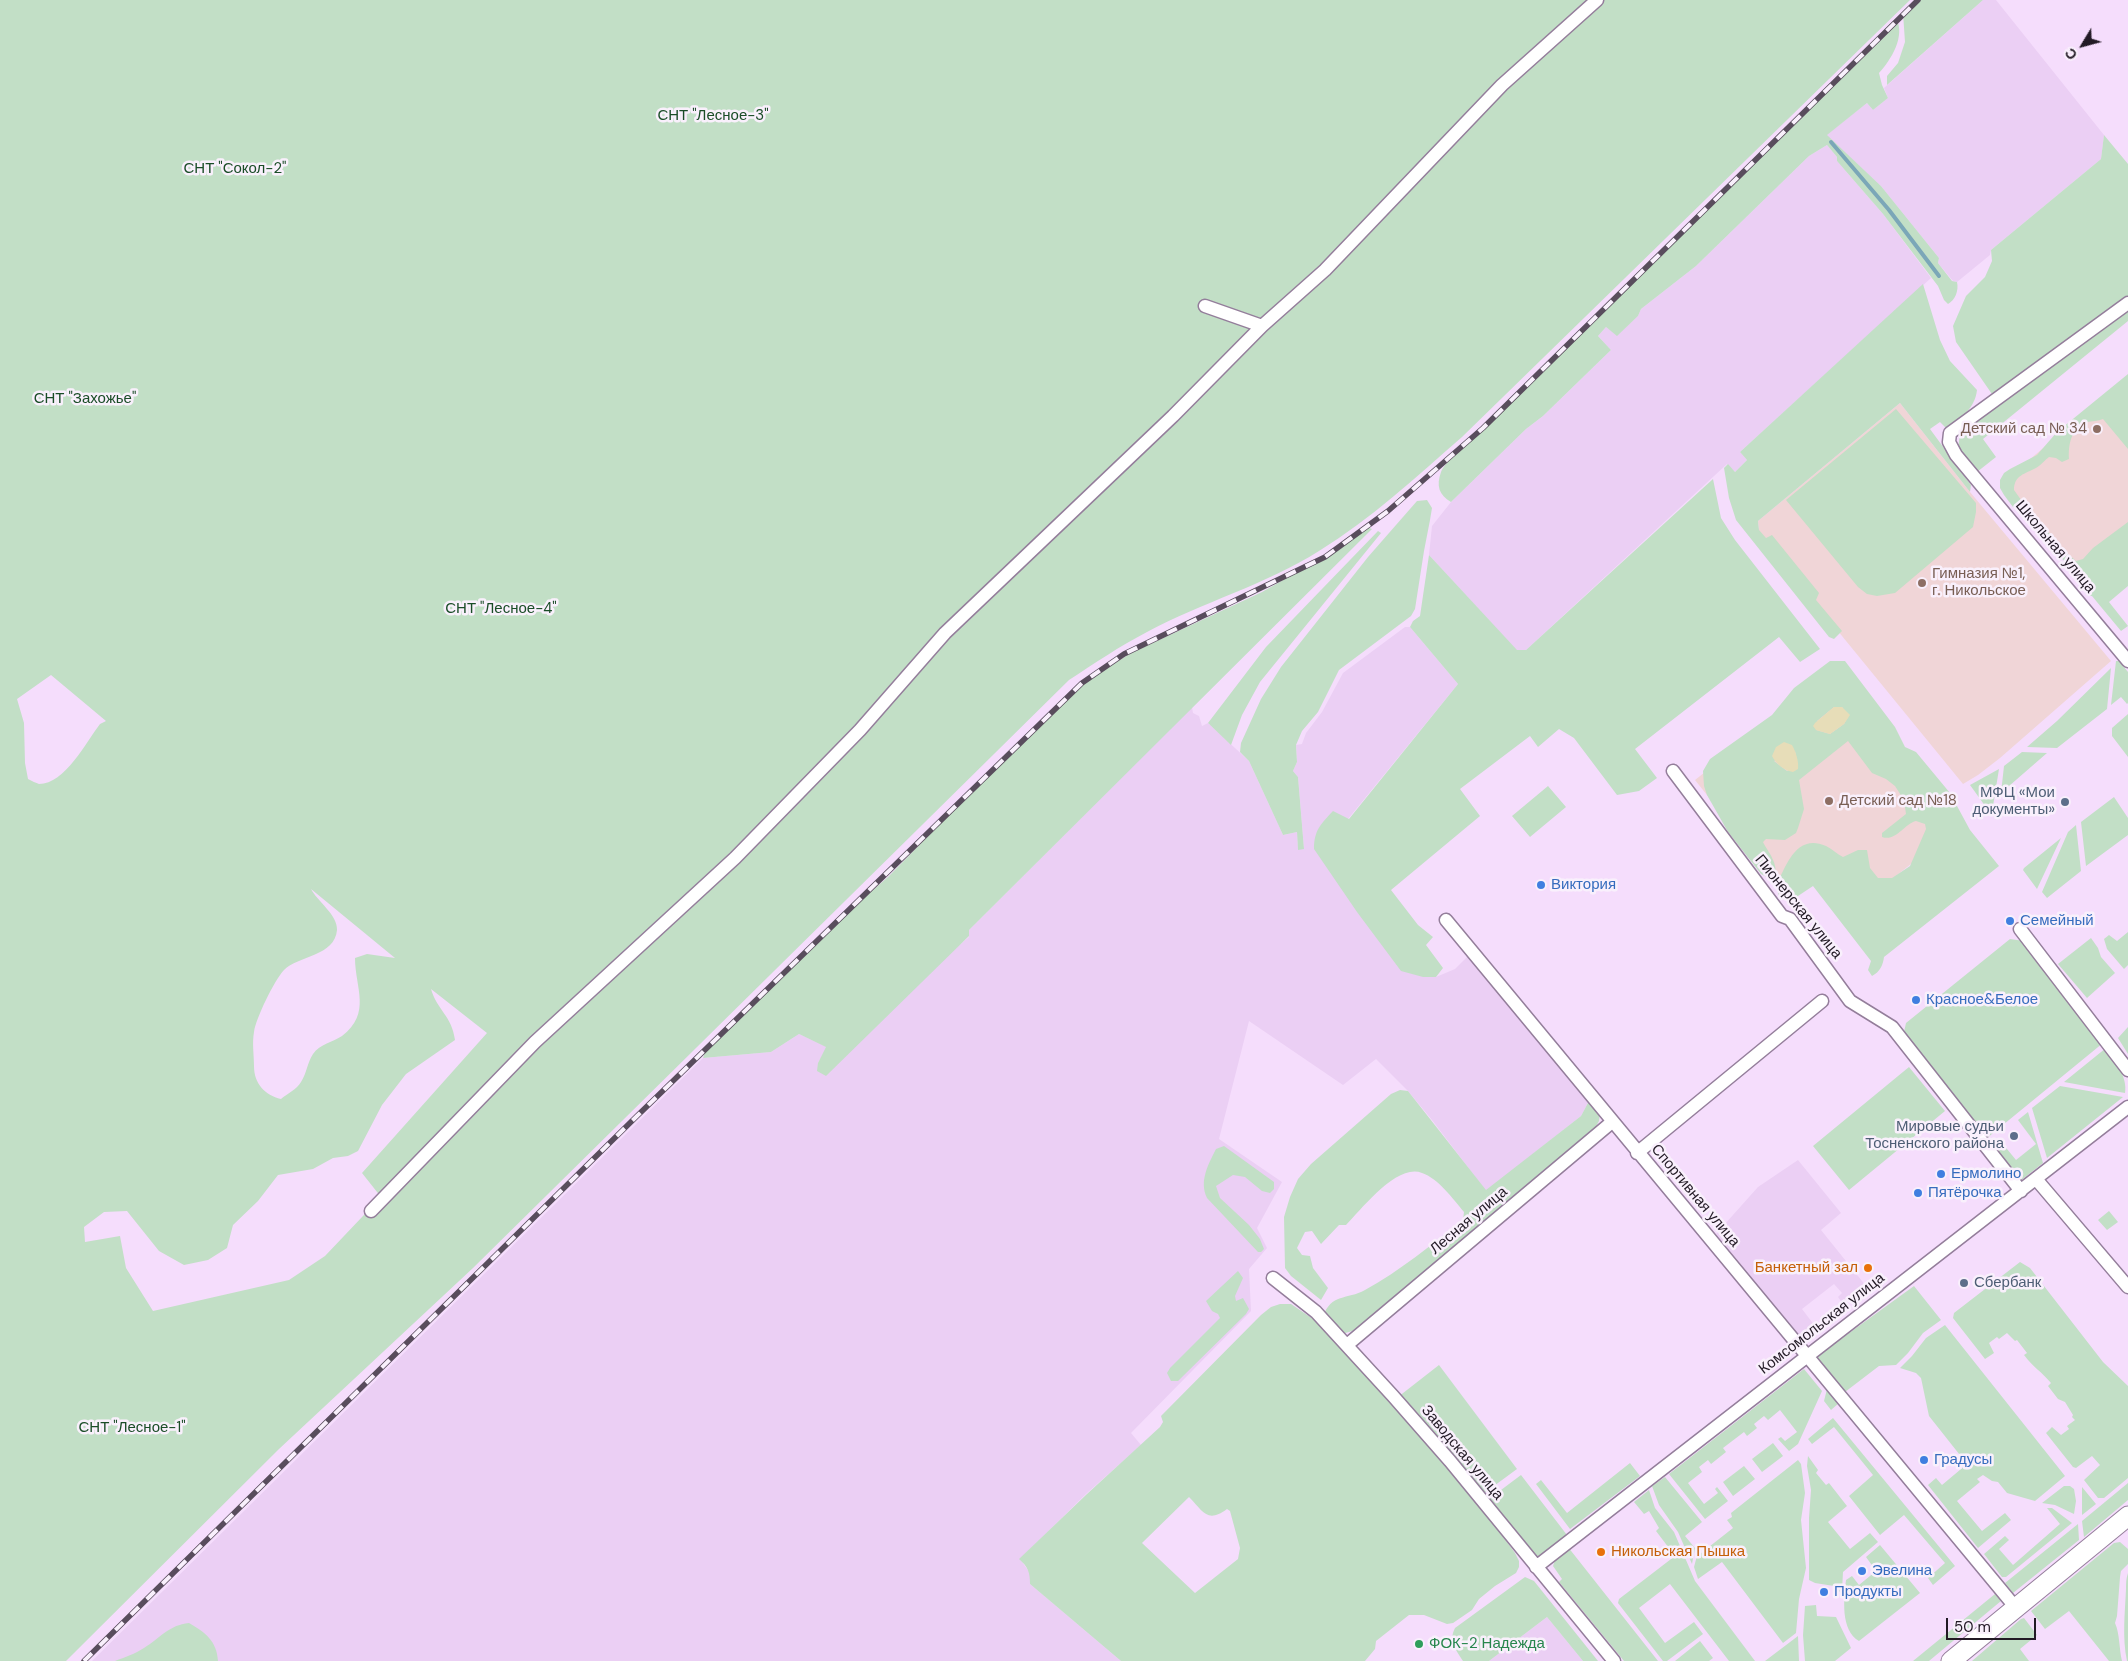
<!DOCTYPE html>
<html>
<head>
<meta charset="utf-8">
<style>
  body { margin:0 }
  #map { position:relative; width:2128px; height:1661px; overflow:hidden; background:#f5ddfc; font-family:"DM Sans",sans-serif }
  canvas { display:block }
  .north { position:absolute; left:2058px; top:20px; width:50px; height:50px; -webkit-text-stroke:4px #f9f0fc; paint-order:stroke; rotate:233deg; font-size:14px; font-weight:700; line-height:20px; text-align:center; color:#221a25 }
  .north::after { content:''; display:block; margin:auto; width:18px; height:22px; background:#221a25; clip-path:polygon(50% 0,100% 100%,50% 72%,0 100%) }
  .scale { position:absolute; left:1946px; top:1618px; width:90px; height:22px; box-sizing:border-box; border:2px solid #221a25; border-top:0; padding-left:6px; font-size:15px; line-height:18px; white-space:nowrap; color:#221a25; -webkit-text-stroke:4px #f9f0fc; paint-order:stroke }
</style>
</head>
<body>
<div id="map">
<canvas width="2128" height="1661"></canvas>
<div class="north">С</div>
<div class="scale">50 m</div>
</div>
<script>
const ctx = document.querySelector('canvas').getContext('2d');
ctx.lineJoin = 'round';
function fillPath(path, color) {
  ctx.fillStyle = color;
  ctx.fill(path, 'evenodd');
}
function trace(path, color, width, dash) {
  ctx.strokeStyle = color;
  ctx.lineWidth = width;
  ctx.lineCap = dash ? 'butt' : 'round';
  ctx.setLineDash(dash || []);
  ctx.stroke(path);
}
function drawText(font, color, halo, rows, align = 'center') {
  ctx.font = font + ' "DM Sans",sans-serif';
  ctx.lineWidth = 5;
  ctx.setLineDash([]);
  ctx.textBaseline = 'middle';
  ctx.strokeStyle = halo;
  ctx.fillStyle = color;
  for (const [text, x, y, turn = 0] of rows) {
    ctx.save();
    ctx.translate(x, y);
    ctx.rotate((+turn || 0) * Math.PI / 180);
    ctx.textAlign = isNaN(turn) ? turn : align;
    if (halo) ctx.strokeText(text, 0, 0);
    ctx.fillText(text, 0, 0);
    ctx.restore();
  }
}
fillPath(new Path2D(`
  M1983,0H1996L2104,135L2101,159L1991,250L1990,255L1957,282L1953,281L1938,263L1939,258L1881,186L1826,135L1867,103L1873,110L1888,98L1884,88Z
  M1827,145L1837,157V161L1883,214L1931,278L1740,452L1747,460L1735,472L1727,464L1526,650L1517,651L1429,555L1432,526L1451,502L1526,429L1543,416L1611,350L1598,336L1606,327L1617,335L1638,316L1641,309L1696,266L1809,156Z
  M1405,627H1410L1458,684L1348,819L1423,977H1436L1455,969L1470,954L1589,1101L1581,1116L1486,1191L1432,1120L1408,1091L1376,1059L1343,1085L1249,1021L1219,1139L1282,1182L1257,1228L1267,1248L1249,1269L1251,1311L1131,1433L1141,1445L1086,1494L1020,1559L1030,1573V1584L1121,1661H92L703,1058L771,1052L799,1034L827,1047L818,1063L969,937V930L1192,707L1193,713L1199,716L1202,726L1208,723L1249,761L1283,835L1297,832L1298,849H1304L1298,777L1293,771L1297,762L1296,745L1302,744L1306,733L1322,712L1343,673Z
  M1798,1160L1841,1213L1821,1230L1866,1286L1843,1304L1838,1297L1842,1293L1834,1284L1802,1309L1815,1326L1801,1338L1716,1234L1758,1187Z
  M1547,1617L1583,1661H1489Z`), '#ebcff4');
fillPath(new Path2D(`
  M2128,376V557L2089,588L2002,483Z
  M1900,403L1970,492L2111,661L2000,758L1978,775L1963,784L1757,532L1759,530L1758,521Z
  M1839,666L1963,823L1859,905L1825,861L1785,893L1695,780Z`), '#f0d5d7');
fillPath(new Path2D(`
  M0,0H1910L1462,437C1416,477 1371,519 1319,551C1265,585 1203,602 1147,632C1120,646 1095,663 1069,680L473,1268L279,1449L66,1661H0ZM51,675L106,721L100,724C86,742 65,784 39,784C36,783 32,781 28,779L25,763L24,723L17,699ZM311,889L395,958L367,954L355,958C355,988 372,1013 342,1036C333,1042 320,1044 313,1054C307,1063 307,1073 301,1082C297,1089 287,1094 281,1099C265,1095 254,1084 254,1066C254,1055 252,1043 254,1032C256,1018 274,981 284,970C298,956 335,956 337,930C338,915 317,901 311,889ZM431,989L487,1033L362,1173L381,1197L325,1256L289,1280L153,1311L126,1268L120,1236L85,1242L84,1227L104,1212L127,1211L159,1251L184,1265L208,1260L227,1248L233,1225L258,1201L278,1175L313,1169L333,1158L348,1156L358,1151L382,1105L406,1074L455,1040C452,1016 437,1010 431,989Z
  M1916,0H1983L1887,85V76L1898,63L1905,42L1903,13Z
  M1896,18C1906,36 1891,60 1879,73L1882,85L1888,98L1873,110L1867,103L1827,135L1881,186L1939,258L1938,263L1952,281L1957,282C1959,291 1955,300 1948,304L1944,300L1938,286L1883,214L1837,161V157L1827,145L1809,156L1696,266L1641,309L1638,316L1617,336L1606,327L1598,336L1611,350L1543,416L1526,429L1451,502C1439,495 1436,486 1441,472C1444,463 1471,438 1479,430Z
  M2104,135L2128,164V297L1994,397L1956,342L1953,326L1966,296L1985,277L1992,261L1991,250L2101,159Z
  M1923,284L1940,340L1950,361L1977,390C1975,408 1961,419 1947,429L1940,422L1930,429L1971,485L1970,492L1900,403L1758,521L1759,530L1766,538L1772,535L1819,593L1816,600L1842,631L1834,639L1829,637L1736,520L1729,498L1724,468L1728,464L1735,472L1747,460L1740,452Z
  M2128,308V321L1983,439L1996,457L1977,472L1958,450L1960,432Z
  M2128,374V449L2103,419C2098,421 2092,421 2087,422C2071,428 2068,445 2069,459L2062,462L2056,458L2049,457C2045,460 2041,465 2036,468C2025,474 2014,475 2014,490L2039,525L2051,535L2060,547L2076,561L2083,559L2093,548L2128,522V586L2109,602L2128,626L2121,631L2092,596H2088L2074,578L2069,566L2043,539L2032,519L2013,507L2004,495L2000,488V480L2004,473L2010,469L2037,455L2057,432Z
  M1896,409L1976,503V512L1973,527L1895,593L1877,596L1867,594L1858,587L1786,500Z
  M1713,479L1721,518L1735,540L1820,649L1800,662L1779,637L1635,749L1657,778L1639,791L1617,795L1574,738L1559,729L1538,747L1530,736L1460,789L1480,816L1391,890L1418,925L1433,937L1426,945L1443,968L1436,977H1423L1401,971L1357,912L1314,849C1314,830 1321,824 1333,811L1349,819L1458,684L1410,627L1413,621L1420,616L1429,555L1517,650H1526Z
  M1427,500L1432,508L1430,520L1424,551L1415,609L1411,616L1339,670L1318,712L1302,731L1296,745L1297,762L1293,771L1298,777L1304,849L1298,850L1297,832L1283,835L1249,761L1240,752L1241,743L1261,699L1281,667L1368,557L1417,501Z
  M1367,527L1372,529L969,930V936L826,1076L817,1071L818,1063L826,1047L799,1034L771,1052L703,1058L706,1049L845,914L888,877L975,788L1085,682L1131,653L1262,592L1322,558Z
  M1378,531L1381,533L1260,682L1242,715L1231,745L1208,723L1266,647Z
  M1830,661H1845L1895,727L1905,747L1916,752L1950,793L1970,830L1999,866L1884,957C1883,965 1880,972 1872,976L1868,970L1871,961L1813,886L1789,902L1779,896L1776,886C1786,866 1796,833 1826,846C1832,849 1837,854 1843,857L1858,850H1867L1870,868L1878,878H1892L1910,866L1926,829L1925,824L1916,821C1904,824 1896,842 1882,837V833L1906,814L1904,800L1895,786L1886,779L1872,773L1848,741L1799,780L1804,809L1798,828L1796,833L1785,840L1766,839L1763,842C1768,852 1780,865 1774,878L1770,879L1761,874L1728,832L1707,795L1704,786L1703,771L1710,759L1772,715L1794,688ZM1834,707H1842L1848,717L1844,724L1830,734L1816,730L1817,721ZM1795,751L1798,766L1787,771L1774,761Z
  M2116,661H2119L2128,672V703L2127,704L2121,697L2111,705Z
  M2111,668L2107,709L2057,748L2027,747L2057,721Z
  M2128,714V757L2112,736V728Z
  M2022,752L2047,753L2001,793L2004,766Z
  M1999,769L1993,806L1988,810L1970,785Z
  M1548,786L1566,807L1530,837L1512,816Z
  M2114,797L2128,818V835L2086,866L2081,822Z
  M2076,825L2081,871L2047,898L2042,892L2068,832Z
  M2061,838L2037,889L2023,870L2024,868Z
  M2128,932V965L2124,969L2107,949L2104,939L2109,935L2117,941Z
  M2091,938L2098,948L2101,957L2115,973L2087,998L2058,964Z
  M2010,939L2024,941L2103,1043L1987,1138L1904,1032L1906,1023Z
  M2128,1027V1054L2118,1038Z
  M2106,1048C2115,1060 2128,1078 2125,1093L2064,1082Z
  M1909,1067L1945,1111L1849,1190L1813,1146Z
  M2060,1086L2123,1097L2047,1158L2032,1108Z
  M1400,1090L1408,1091L1486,1190L1581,1116L1589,1101L1600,1113L1599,1121L1593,1132L1359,1329L1342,1334L1323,1317C1331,1293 1347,1300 1365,1290C1400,1271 1432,1244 1463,1220L1464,1212C1453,1199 1439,1179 1422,1173C1397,1163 1362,1209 1346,1225H1339L1321,1244L1312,1231L1305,1232L1297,1248L1302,1255L1310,1256L1313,1268L1328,1288L1321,1300L1291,1276L1285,1268L1284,1217L1290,1197L1298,1179L1311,1164L1391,1094Z
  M2028,1112L2043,1163L2019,1182L1990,1145L1998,1138L2016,1160L2036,1144L2018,1120Z
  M1224,1146L1274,1182V1189L1270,1193L1262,1191L1245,1177L1233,1175L1216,1186L1220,1198L1249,1225L1260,1239L1264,1249L1261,1252H1258L1207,1198C1199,1181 1208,1165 1216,1149Z
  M2109,1211L2118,1222L2107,1230L2098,1220Z
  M2020,1262L2030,1268L2103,1362L2128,1386V1478L2104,1498H2098L2084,1480L2100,1465L2092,1456L2076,1468L2073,1467L2046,1433L2052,1427L2061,1435L2069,1429L2067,1426L2075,1420L2072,1417L2073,1415L2065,1402L2058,1399L2048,1386L2051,1383C2041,1371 2034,1368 2024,1355L2027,1353L2017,1340L2015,1341L2007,1333L1999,1339L1997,1337L1989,1343L1994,1353L1985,1359L1953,1318L1954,1313Z
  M1238,1271L1243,1278L1235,1296L1236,1301L1243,1298L1249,1309L1246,1314L1178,1381H1171L1167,1373L1170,1368L1220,1318L1218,1314L1212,1311L1206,1301Z
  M1914,1286L1941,1320L1923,1333L1908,1353L1896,1365L1879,1366L1845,1392L1816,1357Z
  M1280,1304H1291L1316,1321L1384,1394L1475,1498L1515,1553L1519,1561V1567L1516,1573L1495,1586L1479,1599L1472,1610L1453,1623L1447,1624L1424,1615H1409L1376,1641L1375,1649L1365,1661H1121L1030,1584C1030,1572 1028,1567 1019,1559L1087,1494L1160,1427L1163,1422L1161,1416L1261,1315L1271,1307ZM1189,1497C1203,1511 1207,1524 1227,1509L1230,1511L1240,1548L1238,1559L1195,1593L1142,1543Z
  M1945,1325L2065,1476L2035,1501L2007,1493L1998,1482L1992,1481L1983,1475L1977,1479L1980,1482L1957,1501L1982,1531L2005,1513L2011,1520L1978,1548L1928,1485L1936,1478L1942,1485L1967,1464L1929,1416L1921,1378L1916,1373L1900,1368L1912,1356L1926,1338Z
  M1439,1365L1517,1469L1483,1494L1398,1397Z
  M1804,1369L1822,1391L1798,1444L1789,1451L1778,1439L1781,1437L1785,1441L1797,1432L1780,1410L1768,1420L1764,1416L1754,1424L1757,1428L1747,1436L1744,1432L1723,1448L1726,1452L1711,1464L1708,1460L1699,1467L1702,1472L1688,1483L1704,1504L1718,1493L1715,1489L1717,1487L1728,1501L1705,1519L1669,1474Z
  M1827,1389L1839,1403L1831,1410L1824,1401Z
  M1833,1418L1955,1566L1933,1585L1928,1578L1945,1563L1904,1515L1880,1535L1849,1496L1873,1475L1834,1427L1812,1444L1808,1439Z
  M1773,1443L1783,1456L1762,1472L1752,1459Z
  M1808,1456L1818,1470L1816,1473L1826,1485L1829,1483L1847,1506L1828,1522L1850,1549L1870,1533L1878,1542L1843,1572L1842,1591L1834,1593V1586L1815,1583L1809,1580V1518L1811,1490L1807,1466Z
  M1798,1460L1801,1464L1805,1493L1801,1520L1806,1568L1799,1599L1796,1633L1783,1643L1722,1562L1698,1579L1694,1567L1698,1552L1700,1554L1733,1528L1727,1520L1732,1517L1731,1513Z
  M1630,1463L1640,1476L1570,1529L1536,1484L1541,1480L1567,1513Z
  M1744,1466L1755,1479L1733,1496L1723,1482Z
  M1521,1475L1567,1535L1536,1558L1489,1499Z
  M1665,1477L1702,1522L1685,1536L1695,1548L1692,1564L1678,1532L1659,1505L1652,1486Z
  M2128,1483V1500L2084,1537L2082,1521Z
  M2064,1486H2070L2074,1489L2076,1501L2074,1514L2055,1505L2042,1503Z
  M2082,1487L2096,1504L2082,1515Z
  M1649,1490L1655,1508L1674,1532L1695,1581L1755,1661H1729L1670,1584L1639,1608L1665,1643L1694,1622L1703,1634L1667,1661H1663L1618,1603L1619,1599L1675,1556L1656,1531L1659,1528L1649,1511L1644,1514L1634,1502Z
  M2047,1508H2052L2072,1523L2006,1577H2002L1984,1554L2005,1536L2009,1540L1999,1549L2013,1565L2060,1524Z
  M2078,1524L2079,1540L2013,1593L2005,1583Z
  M2120,1542L2128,1549V1564L2121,1571L2120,1577L2117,1616L2115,1623C2120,1634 2119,1649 2122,1661H2109L2069,1611L2045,1629L2031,1611L2114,1543Z
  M1880,1545L1920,1593L1859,1641C1840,1630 1844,1598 1846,1580L1852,1576L1859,1585L1876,1571L1866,1557Z
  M1568,1547L1658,1661H1624L1559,1582L1562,1579L1553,1566L1556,1557Z
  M2128,1573V1661H2127C2122,1637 2125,1613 2126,1589C2126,1583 2126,1579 2128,1573Z
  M1525,1577L1534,1581L1598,1661H1583L1547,1617L1489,1661H1463C1456,1650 1448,1641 1455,1628Z
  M1995,1594L2001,1601L1929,1661H1913Z
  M1816,1605L1817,1616L1836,1617L1851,1648L1835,1661H1805L1803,1635L1805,1606Z
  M2024,1618L2037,1635L2020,1649L2029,1661H1972L2021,1619Z
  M189,1623C205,1632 217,1641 218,1661H115C125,1657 135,1654 144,1648C160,1638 169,1625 189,1623Z
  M1798,1636L1799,1661H1765Z
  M1700,1641L1713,1658L1709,1661H1675Z`), '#c2dfc6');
fillPath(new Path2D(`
  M1834,707H1842L1850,715L1844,724L1830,734L1816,730L1813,726L1815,723Z
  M1784,742L1792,745C1796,752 1799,762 1798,769L1793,772C1785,771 1776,764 1772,756L1776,747Z`), '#e7ddb8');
trace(new Path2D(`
  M1831,142L1889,210L1939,276`), '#7ba7b8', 4);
const minor = new Path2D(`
  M2128,303L1950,433L1949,442L1956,455L2128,661
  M1205,306L1262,326
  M1673,771L1782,916L1790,919L1850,1001L1892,1027L2021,1191
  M1446,920C1636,1149 1826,1378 2016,1608
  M2020,929L2128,1070
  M1637,1153L1822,1001
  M2036,1179L2128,1287
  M371,1211L535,1042L735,858L860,730L945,633L1173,416L1262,326L1325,270L1502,85L1597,0
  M1273,1278L1316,1312L1393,1396L1450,1461L1614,1661
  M1347,1345L1612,1122
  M1536,1567L2128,1107`);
const secondary = new Path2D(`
  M1951,1661L2128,1516`);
trace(minor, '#947e9b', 15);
trace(secondary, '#947e9b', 21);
trace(minor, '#fff', 12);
trace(secondary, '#fff', 19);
const rail = new Path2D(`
  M84,1661L637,1116L1082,683L1124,654L1325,557L1388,511L1483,428L1918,0`);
trace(rail, '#594d5d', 5.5);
trace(rail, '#f9f0fc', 4, [11]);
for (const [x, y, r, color] of [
  [2097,429,5,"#8d6e63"],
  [1922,583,5,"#8d6e63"],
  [1829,801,5,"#8d6e63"],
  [2065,802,5,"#5c6f8a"],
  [1541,885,5,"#3f7fe0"],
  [2010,921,5,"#3f7fe0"],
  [1916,1000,5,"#3f7fe0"],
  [2014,1136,5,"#5c6f8a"],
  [1941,1174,5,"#3f7fe0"],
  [1918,1193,5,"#3f7fe0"],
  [1868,1268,5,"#e8710a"],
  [1964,1283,5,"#5c6f8a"],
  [1924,1460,5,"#3f7fe0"],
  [1601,1552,5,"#e8710a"],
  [1862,1571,5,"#3f7fe0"],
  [1824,1592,5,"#3f7fe0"],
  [1419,1644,5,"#2e9e5b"]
]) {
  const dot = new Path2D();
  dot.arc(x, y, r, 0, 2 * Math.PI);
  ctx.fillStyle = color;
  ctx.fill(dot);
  trace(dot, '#f9f0fc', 2);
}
drawText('15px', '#1a4d27', '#f9f0fc', [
  ["СНТ \"Лесное-3\"",713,116],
  ["СНТ \"Сокол-2\"",235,169],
  ["СНТ \"Захожье\"",85,399],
  ["СНТ \"Лесное-4\"",501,609],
  ["СНТ \"Лесное-1\"",132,1428]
]);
drawText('15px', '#785e54', '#f9f0fc', [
  ["Детский сад № 34",2087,429,"right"],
  ["Гимназия №1,",1932,574],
  ["г. Никольское",1932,591],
  ["Детский сад №18",1839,801]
], 'left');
drawText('15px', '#221a25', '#f9f0fc', [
  ["Школьная улица",2055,547,50],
  ["Пионерская улица",1798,907,51],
  ["Спортивная улица",1695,1196,50],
  ["Лесная улица",1469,1221,-40],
  ["Комсомольская улица",1822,1324,-38],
  ["Заводская улица",1462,1453,50]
]);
drawText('15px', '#4e5e75', '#f9f0fc', [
  ["МФЦ «Мои",2055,793],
  ["документы»",2055,810],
  ["Мировые судьи",2004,1127],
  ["Тосненского района",2004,1144],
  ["Сбербанк",1974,1283,"left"]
], 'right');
drawText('15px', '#366cbe', '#f9f0fc', [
  ["Виктория",1551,885],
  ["Семейный",2020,921],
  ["Красное&Белое",1926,1000],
  ["Ермолино",1951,1174],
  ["Пятёрочка",1928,1193],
  ["Градусы",1934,1460],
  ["Эвелина",1872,1571],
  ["Продукты",1834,1592]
], 'left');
drawText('15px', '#c56008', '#f9f0fc', [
  ["Банкетный зал",1858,1268],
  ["Никольская Пышка",1611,1552,"left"]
], 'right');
drawText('15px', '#27864d', '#f9f0fc', [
  ["ФОК-2 Надежда",1429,1644]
], 'left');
</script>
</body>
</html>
